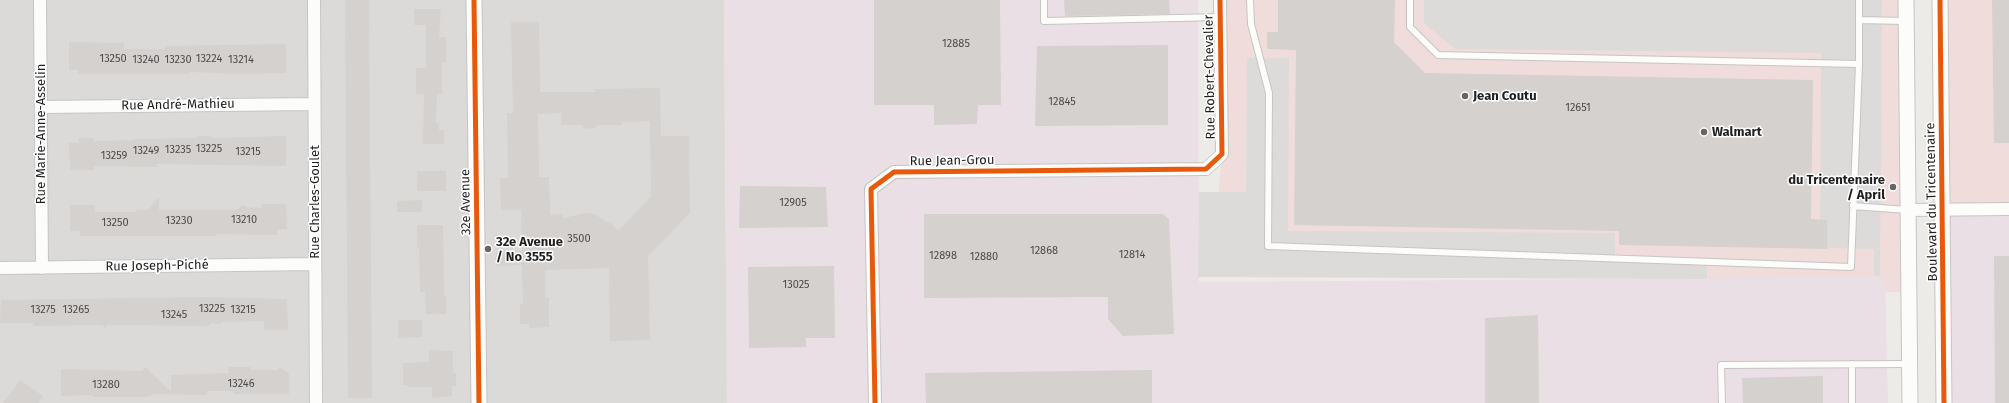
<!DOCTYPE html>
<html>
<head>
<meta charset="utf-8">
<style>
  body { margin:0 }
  canvas { display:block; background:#edebe7 }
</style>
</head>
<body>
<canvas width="2009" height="403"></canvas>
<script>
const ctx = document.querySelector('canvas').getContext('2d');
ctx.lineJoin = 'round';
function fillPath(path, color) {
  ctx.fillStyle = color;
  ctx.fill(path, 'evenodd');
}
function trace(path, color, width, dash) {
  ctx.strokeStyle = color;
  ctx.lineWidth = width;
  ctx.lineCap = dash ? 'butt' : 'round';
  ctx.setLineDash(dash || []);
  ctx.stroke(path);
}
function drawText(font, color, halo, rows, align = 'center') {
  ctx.font = font + ' "Fira Sans",sans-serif';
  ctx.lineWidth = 3;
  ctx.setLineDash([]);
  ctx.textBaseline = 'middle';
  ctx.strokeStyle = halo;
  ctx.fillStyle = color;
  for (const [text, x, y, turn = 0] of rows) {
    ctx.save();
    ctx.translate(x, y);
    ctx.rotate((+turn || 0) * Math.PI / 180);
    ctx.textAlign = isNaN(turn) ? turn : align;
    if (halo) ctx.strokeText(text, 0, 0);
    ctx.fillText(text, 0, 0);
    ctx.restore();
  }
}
fillPath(new Path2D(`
  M0,0H724L727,403H0Z`), '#dcdad8');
fillPath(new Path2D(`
  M1221,0H1906L1908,293L1213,255L1222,154Z
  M1940,0H2009V209H1943Z`), '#f0dddb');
fillPath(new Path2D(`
  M724,0H1198L1199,282L1885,277L1888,403H727Z
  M1943,209H2009V403H1944Z`), '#ebdfe6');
fillPath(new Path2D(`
  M1424,0H1882L1880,276H1874V249L1820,248L1821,53L1455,49L1424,23Z
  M1247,58H1289L1288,231L1615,233V262L1707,263V279L1198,277L1199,192H1246Z`), '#dcdbd9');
fillPath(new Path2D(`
  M345,0H369L372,398H348Z
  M874,0H1000L1001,105H978L977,124L934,125V105H874Z
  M1064,0H1169L1170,14L1065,16Z
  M1278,0H1395L1394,42L1425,73L1813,80L1811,219L1827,220V249L1619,245V231L1294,225L1296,50L1267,49V32H1278Z
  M1992,0H2009V143H1994Z
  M414,9H441L439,37H446V62L442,63V94H437L436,123H439V130H444V144H423L424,94H416V68H426V25H414Z
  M511,22H539L540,92H595V89L660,88L661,136H689L690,213L648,256L650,340L610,341L609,268L545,270V297L549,298V327L529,328V324H520V304L523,303L522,265L497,266L495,258L497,252L522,251L521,210H501L500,178H508L507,113H513ZM561,113V125H583V129L596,128V125H622V122L650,121L651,197L618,231L610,222H606L596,215L587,213L563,218V214L550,215L549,177H539L538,114Z
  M69,42L124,43V49H165V46L286,44V73L237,74L189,72V74H78V70H69Z
  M1168,45V125L1035,126L1037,46Z
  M197,136H212V138L286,136V166L157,164V167L94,166V170H70L69,143H79V138H94V141L134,140V139L197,138Z
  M417,171H446V191H417Z
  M740,186L826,187L828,227L739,228Z
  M159,197V210H236L243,205L246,207L262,208V204H286L287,229L277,230V235L216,234V236H80L79,231H70V205H95V212H136V210H148Z
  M422,200V212H397V201Z
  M924,214H1163L1169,219L1174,334L1123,336L1108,319V297L924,298Z
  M417,225H443L444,295H446V314H426L425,292H420L419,247H417Z
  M1994,256H2009V403H1995Z
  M834,266L835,338H806V347L749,348L748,267Z
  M206,297L287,299L288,330H264V321L222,322V324L211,323L209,326L108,325L105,328L102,325L33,326V323H0L1,300Z
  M1538,315L1539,403H1485V318Z
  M398,320H422V337L398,338Z
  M429,350L453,351V373H456V386H452V396L432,398V387H408V385H403V363L429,362Z
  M145,367L171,392V375L229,373L228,367H251L250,370H277L280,367L289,374V394H234L233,392L229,391H207V395L154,394L147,397H93V395L61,396V369L142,371Z
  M1152,370V403H926L925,373Z
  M1823,376V403H1743L1742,378Z
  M20,380L43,396L38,403H3Z`), '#d4d1ce');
const service = new Path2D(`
  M1044,0V21L1221,17
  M1250,0L1251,24L1269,93L1268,246L1851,267L1859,64L1438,55L1410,27V0
  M1859,20L1905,21
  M1859,64V0
  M1853,206L1907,210
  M1722,403L1721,365L1909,364
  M1852,403V364`);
const minor = new Path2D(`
  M40,0L42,268
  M314,0L316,403
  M42,107L314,104
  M1907,210L2009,209
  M0,268L315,264
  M875,403L871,189L894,172L1206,169L1222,154L1220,0`);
const tertiary = new Path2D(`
  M474,0L479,403
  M1906,0L1910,403
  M1940,0L1944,403`);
trace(service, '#c6c5c3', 8);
trace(minor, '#c6c5c3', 14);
trace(tertiary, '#c6c5c3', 17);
trace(service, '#fcfcfb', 6);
trace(minor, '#fcfcfb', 12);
trace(tertiary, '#fcfcfb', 15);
trace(new Path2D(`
  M474,0L479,403
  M1940,0L1944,403
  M875,403L871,189L894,172L1206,169L1222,154L1220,0`), '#e8590c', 5);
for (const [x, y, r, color] of [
  [1465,96,4,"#676665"],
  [1704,132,4,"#676665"],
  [1893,187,4,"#676665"],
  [488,249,4,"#676665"]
]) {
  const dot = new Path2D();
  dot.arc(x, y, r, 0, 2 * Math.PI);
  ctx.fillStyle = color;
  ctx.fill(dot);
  trace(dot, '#fff', 1.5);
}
drawText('11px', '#4d4c4c', null, [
  ["12885",956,44],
  ["13250",113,59],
  ["13224",209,59],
  ["13240",146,60],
  ["13230",178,60],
  ["13214",241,60],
  ["12845",1062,102],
  ["12651",1578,108],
  ["13225",209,149],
  ["13235",178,150],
  ["13249",146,151],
  ["13215",248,152],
  ["13259",114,156],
  ["12905",793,203],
  ["13210",244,220],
  ["13230",179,221],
  ["13250",115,223],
  ["3500",579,239],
  ["12868",1044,251],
  ["12814",1132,255],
  ["12898",943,256],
  ["12880",984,257],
  ["13025",796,285],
  ["13225",212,309],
  ["13275",43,310],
  ["13265",76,310],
  ["13215",243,310],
  ["13245",174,315],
  ["13246",241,384],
  ["13280",106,385]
]);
drawText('13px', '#1f1f1f', '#fff', [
  ["Rue Robert-Chevalier",1210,77,-91],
  ["Rue André-Mathieu",178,105,-1],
  ["Rue Marie-Anne-Asselin",41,134,-90],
  ["Rue Jean-Grou",952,161,-1],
  ["Rue Charles-Goulet",315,202,-90],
  ["32e Avenue",466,202,-91],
  ["Boulevard du Tricentenaire",1932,202,-91],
  ["Rue Joseph-Piché",157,266,-1]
]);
drawText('bold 13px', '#1f1f1f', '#fff', [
  ["Jean Coutu",1473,96],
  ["Walmart",1712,132],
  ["du Tricentenaire",1885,180,"right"],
  ["/ April",1885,195,"right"],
  ["32e Avenue",496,242],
  ["/ No 3555",496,257]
], 'left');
</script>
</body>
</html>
